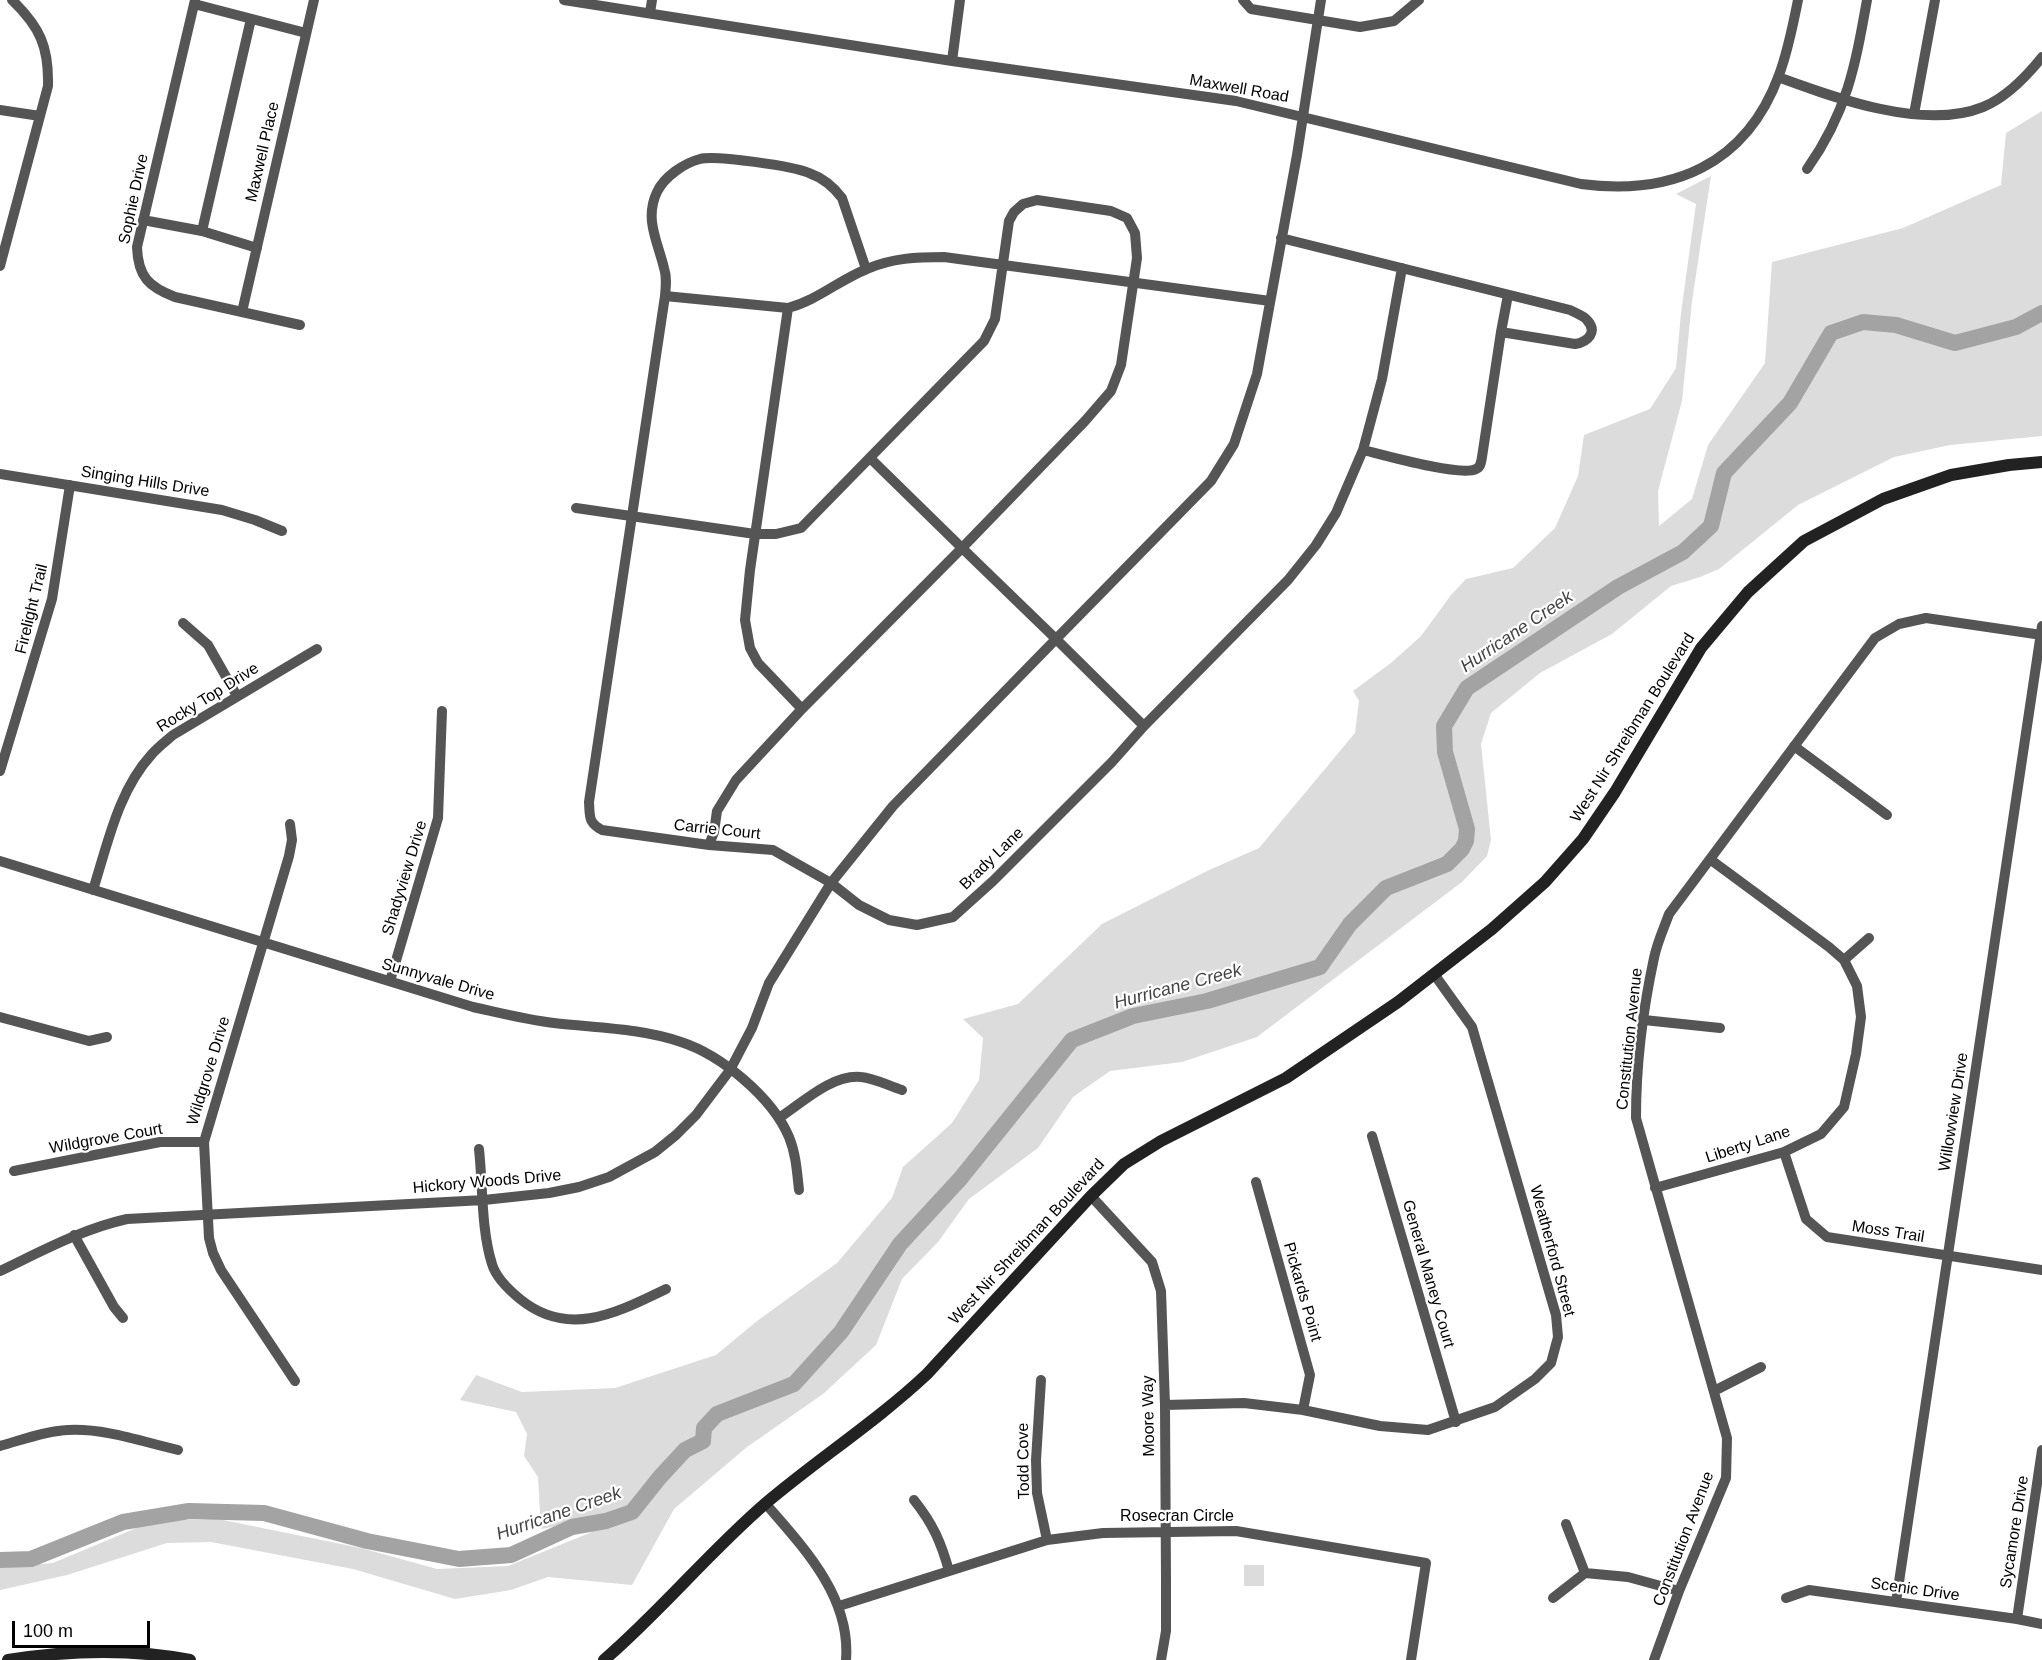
<!DOCTYPE html>
<html>
<head>
<meta charset="utf-8">
<style>
  body { margin:0 }
  #map { position:relative; width:2042px; height:1660px; overflow:hidden; background:#fff; font-family:Helvetica,sans-serif }
  canvas { display:block }
  .scale { position:absolute; left:12px; top:1621px; width:138px; height:27px; box-sizing:border-box; border:3px solid #000; border-top:0; padding-left:8px; font-size:18px; line-height:21px; white-space:nowrap; color:#000; -webkit-text-stroke:4px #fff; paint-order:stroke }
</style>
</head>
<body>
<div id="map">
<canvas width="2042" height="1660"></canvas>
<div class="scale">100 m</div>
</div>
<script>
const ctx = document.querySelector('canvas').getContext('2d');
ctx.lineJoin = 'round';
function fillPath(path, color) {
  ctx.fillStyle = color;
  ctx.fill(path, 'evenodd');
}
function trace(path, color, width, dash) {
  ctx.strokeStyle = color;
  ctx.lineWidth = width;
  ctx.lineCap = dash ? 'butt' : 'round';
  ctx.setLineDash(dash || []);
  ctx.stroke(path);
}
function drawText(font, color, halo, rows, align = 'center') {
  ctx.font = font + ' Helvetica,sans-serif';
  ctx.lineWidth = 4.5;
  ctx.setLineDash([]);
  ctx.textBaseline = 'middle';
  ctx.strokeStyle = halo;
  ctx.fillStyle = color;
  for (const [text, x, y, turn = 0] of rows) {
    ctx.save();
    ctx.translate(x, y);
    ctx.rotate((+turn || 0) * Math.PI / 180);
    ctx.textAlign = isNaN(turn) ? turn : align;
    if (halo) ctx.strokeText(text, 0, 0);
    ctx.fillText(text, 0, 0);
    ctx.restore();
  }
}
fillPath(new Path2D(`
  M2042,111V436L1950,445L1894,457L1798,505L1719,569L1700,577L1671,586L1612,634L1540,673L1491,713L1481,744L1491,840L1487,856L1462,882L1257,1037L1182,1062L1110,1071L1073,1097L1038,1148L969,1199L938,1242L902,1279L876,1345L823,1394L747,1447L674,1509L632,1585L548,1577L511,1590L455,1599L353,1569L211,1542L167,1543L67,1575L0,1590V1567L53,1563L153,1521L218,1519L361,1548L437,1569L508,1566L592,1532L585,1521L541,1529L538,1477L524,1456L527,1434L516,1412L460,1400L476,1375L522,1392L615,1388L716,1355L757,1321L837,1263L892,1198L903,1167L952,1123L979,1080L983,1038L963,1019L1018,1004L1102,924L1207,871L1259,848L1355,733L1359,701L1353,691L1391,663L1421,636L1451,595L1466,579L1513,568L1555,528L1578,476L1584,435L1650,409L1676,368L1681,313L1696,204L1676,194L1711,176L1692,301L1682,401L1658,491L1659,526L1692,499L1708,445L1765,363L1772,262L1903,228L2001,185L2006,133Z
  M1244,1565H1264V1586H1244Z`), '#dcdcdc');
trace(new Path2D(`
  M0,1560L31,1559L123,1522L189,1511L264,1513L367,1541L459,1559L511,1555L572,1527L606,1521L632,1512L660,1477L685,1450L703,1441L704,1428L717,1414L794,1384L841,1332L900,1244L960,1179L1072,1040L1133,1016L1207,1001L1320,967L1350,924L1386,888L1447,864L1462,849L1466,841L1467,829L1445,752L1444,726L1467,688L1618,587L1683,552L1711,526L1724,473L1790,403L1831,333L1863,322L1896,325L1955,343L2016,327L2042,313`), '#a3a3a3', 16);
trace(new Path2D(`
  M195,0L137,247C138,277 149,287 175,297L300,325
  M564,0L952,61L1236,101L1581,184C1672,196 1746,165 1779,75C1788,51 1793,25 1798,0
  M1243,0L1251,9L1360,27L1394,21L1419,0
  M194,4L306,33
  M650,13L652,0
  M952,61L960,0
  M1778,77C1835,98 1924,131 1983,107C2007,97 2026,77 2042,57
  M0,110L40,116
  M1914,114L1935,0
  M1807,169C1847,112 1855,67 1867,0
  M143,220L202,231L257,248
  M202,231L251,19
  M0,266L48,86C49,47 40,27 12,0
  M866,269L842,198C833,186 823,178 809,173C793,166 716,155 700,159C684,163 664,177 657,192C644,219 658,242 664,268C667,277 666,286 665,296L589,802C590,817 588,822 602,830L709,845L773,850L831,883L859,905L889,920L917,925L953,917L993,881L1112,762L1144,726L1288,580L1316,545L1336,513L1363,450C1383,455 1461,477 1476,469C1481,467 1481,462 1482,457L1501,332L1575,344C1588,342 1598,332 1587,320C1583,315 1575,313 1570,310L1281,238
  M665,296L788,308C818,300 839,280 867,269C892,258 917,257 944,257L1270,301
  M788,308L750,570L745,620L750,648L758,663L802,709
  M242,312L314,0
  M1501,332L1508,295
  M1363,450L1382,379L1402,268
  M0,474L222,510L255,520L282,531
  M576,508L755,534H776L801,528L984,341L995,319L1009,221L1014,212L1023,204L1037,200L1111,211L1127,218L1135,233L1137,258L1121,365L1111,391L1085,421L962,548L870,458
  M183,623L208,645L237,696
  M1144,726L1056,639L1211,481L1234,444L1257,374L1297,155L1321,0
  M1794,746L1887,815
  M0,771L52,599L70,485
  M290,824L292,840L289,856L204,1142L209,1238L213,1253L221,1270L295,1381
  M0,861L473,1007C500,1013 527,1020 554,1023C596,1028 640,1028 681,1042C721,1055 772,1097 789,1137C796,1154 797,1172 799,1190
  M93,890C108,843 118,791 152,754C158,747 166,741 173,735L317,649
  M1844,960L1869,938
  M390,981L438,818L442,711
  M0,1017L89,1041L107,1037
  M1644,1020L1720,1028
  M779,1118C802,1103 832,1074 861,1077C874,1078 889,1086 902,1090
  M1372,1136L1456,1422
  M479,1149C483,1186 481,1229 492,1264C496,1278 509,1290 520,1299C569,1339 618,1312 666,1289
  M1784,1152L1806,1219L1827,1237L2042,1270
  M14,1171L160,1142H204
  M1256,1182L1310,1375L1303,1410
  M1655,1188L1784,1152L1821,1134L1844,1107L1856,1054L1861,1017L1857,986L1844,960L1829,947L1711,860
  M1091,1196L1152,1262L1161,1291L1165,1405L1166,1580V1631L1161,1660
  M74,1235L114,1307L123,1318
  M0,1271C42,1251 82,1229 127,1219L484,1200L549,1193L579,1187L609,1177L655,1152L676,1135L696,1115L730,1070L752,1028L769,983L831,883L893,806L1056,639L962,548L800,711L736,780L717,811L714,832L709,845
  M1041,1380L1036,1460L1037,1493L1047,1540
  M1714,1391L1761,1367
  M1165,1405L1244,1403L1303,1410L1380,1426L1428,1430L1495,1407L1535,1379L1551,1363L1558,1337L1556,1315L1472,1027L1434,974
  M0,1446C22,1440 45,1431 68,1430C105,1428 143,1442 178,1450
  M914,1500C933,1524 941,1542 949,1571
  M765,1503C804,1548 851,1597 846,1660
  M1566,1524L1585,1573
  M1553,1598L1585,1573L1628,1577L1679,1591
  M1786,1598L1809,1590L2017,1619L2042,1624
  M1896,1602L2042,626
  M839,1606L1047,1540L1103,1533L1236,1531L1426,1563L1411,1660
  M2017,1619L2042,1450
  M1654,1660L1679,1591L1726,1478L1727,1438L1636,1118C1636,1065 1643,1009 1654,958C1657,943 1664,928 1669,914L1875,638L1899,624L1926,618L2042,635`), '#555', 10);
trace(new Path2D(`
  M8,1660C70,1650 129,1648 190,1660
  M604,1660C661,1611 709,1552 766,1503C818,1459 877,1421 927,1374L1091,1196L1124,1164L1161,1141L1286,1078L1398,1002L1492,929L1545,882L1583,839L1615,792L1701,648L1748,592L1804,541L1883,499L1951,475L2009,465L2042,462`), '#222', 12);
drawText('16px', '#000', '#fff', [
  ["Maxwell Road",1239,89,10],
  ["Maxwell Place",263,152,-77],
  ["Sophie Drive",134,199,-78],
  ["Singing Hills Drive",145,482,9],
  ["Firelight Trail",32,609,-76],
  ["Rocky Top Drive",208,698,-32],
  ["West Nir Shreibman Boulevard",1633,728,-58],
  ["Carrie Court",717,830,6],
  ["Brady Lane",992,859,-44],
  ["Shadyview Drive",405,878,-73],
  ["Sunnyvale Drive",438,980,16],
  ["Constitution Avenue",1630,1039,-84],
  ["Wildgrove Drive",209,1071,-73],
  ["Willowview Drive",1954,1112,-81],
  ["Wildgrove Court",106,1139,-10],
  ["Liberty Lane",1748,1145,-18],
  ["Hickory Woods Drive",487,1182,-5],
  ["Moss Trail",1888,1232,9],
  ["West Nir Shreibman Boulevard",1027,1242,-47],
  ["Weatherford Street",1552,1251,75],
  ["General Maney Court",1428,1274,74],
  ["Pickards Point",1302,1292,74],
  ["Moore Way",1149,1416,-91],
  ["Todd Cove",1024,1461,-91],
  ["Rosecran Circle",1177,1517],
  ["Sycamore Drive",2015,1532,-81],
  ["Constitution Avenue",1684,1539,-69],
  ["Scenic Drive",1915,1590,8]
]);
drawText('italic 18px', '#444', '#fff', [
  ["Hurricane Creek",1517,632,-34],
  ["Hurricane Creek",1178,987,-15],
  ["Hurricane Creek",559,1514,-19]
]);
</script>
</body>
</html>
